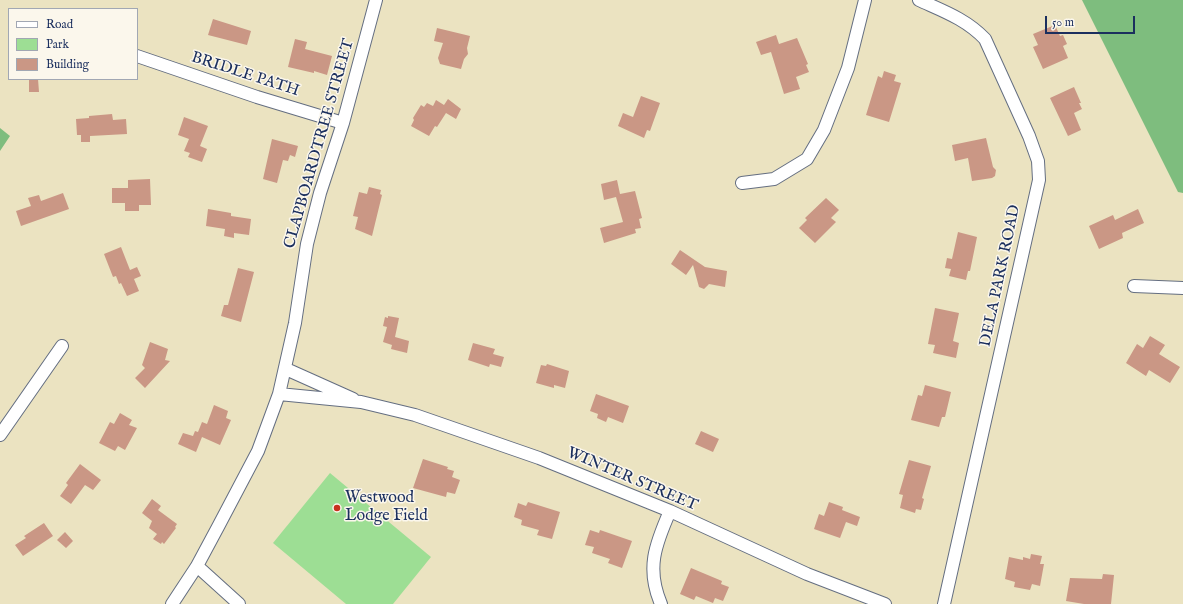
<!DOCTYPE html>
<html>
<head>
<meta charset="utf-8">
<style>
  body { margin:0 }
  #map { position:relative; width:1183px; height:604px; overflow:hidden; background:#ebe3c1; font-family:"IM FELL English",serif }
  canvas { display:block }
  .legend { position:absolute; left:8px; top:8px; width:130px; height:72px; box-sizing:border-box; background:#fbf7ec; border:1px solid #a1a7b3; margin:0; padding:5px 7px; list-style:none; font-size:12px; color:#1b2f5e }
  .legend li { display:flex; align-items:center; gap:8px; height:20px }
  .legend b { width:20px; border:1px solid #a1a7b3 }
  .scale { position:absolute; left:1045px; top:16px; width:90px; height:18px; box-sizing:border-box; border:2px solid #1b2f5e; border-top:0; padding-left:5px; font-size:12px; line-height:14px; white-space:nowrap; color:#1b2f5e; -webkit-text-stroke:3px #fbf7ec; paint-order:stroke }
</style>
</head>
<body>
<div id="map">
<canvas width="1183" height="604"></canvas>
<ul class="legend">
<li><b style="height:5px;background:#fff"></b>Road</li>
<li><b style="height:11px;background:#9dde94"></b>Park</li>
<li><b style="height:11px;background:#ca9785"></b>Building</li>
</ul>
<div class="scale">50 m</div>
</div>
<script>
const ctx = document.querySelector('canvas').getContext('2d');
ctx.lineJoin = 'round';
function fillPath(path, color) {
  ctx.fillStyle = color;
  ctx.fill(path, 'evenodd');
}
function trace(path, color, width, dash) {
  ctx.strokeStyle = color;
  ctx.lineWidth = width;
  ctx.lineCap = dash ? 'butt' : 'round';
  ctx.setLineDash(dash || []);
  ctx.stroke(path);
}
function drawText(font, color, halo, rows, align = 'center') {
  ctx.font = font + ' "IM FELL English",serif';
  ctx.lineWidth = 3;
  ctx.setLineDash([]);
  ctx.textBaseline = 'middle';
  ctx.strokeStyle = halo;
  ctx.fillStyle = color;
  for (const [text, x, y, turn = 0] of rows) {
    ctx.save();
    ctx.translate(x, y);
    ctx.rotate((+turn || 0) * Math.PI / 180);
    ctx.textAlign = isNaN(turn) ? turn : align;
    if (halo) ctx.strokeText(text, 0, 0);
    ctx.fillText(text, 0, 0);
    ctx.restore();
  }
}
fillPath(new Path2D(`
  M330,473L431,557L393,604H346L273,543Z`), '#9dde94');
fillPath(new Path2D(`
  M1082,0H1183V193L1178,192Z
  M0,128L10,136L0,151Z`), '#7ebd7e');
fillPath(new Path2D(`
  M213,19L251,31L247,45L208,35Z
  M1055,25L1060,36L1063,35L1067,44L1063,46L1068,58L1043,69L1033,47L1038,45L1033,34Z
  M437,28L470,36L467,48L468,54L464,59L461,69L440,64L438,58L443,43L434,41Z
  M776,35L779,44L797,38L808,64L806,65L809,72L796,77L800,89L784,94L771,52L761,55L756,42Z
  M295,39L307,42L305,49L332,56L327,75L314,71V73L288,67Z
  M884,71L896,75L894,81L901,83L889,122L866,115L878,76L882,78Z
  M29,79H38L39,92H29Z
  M1074,87L1081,103H1079L1082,109L1074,113L1081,130L1068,136L1050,98Z
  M641,96L660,103L650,131L647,130L644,138L618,126L623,113L633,117Z
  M448,99L461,109L456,119L446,113L437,127L435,126L429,136L411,126L414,120L413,118L421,105L424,107L427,103L433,106L436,100L444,105Z
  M112,114L113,120L126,119L127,134L90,136V142H81V135H77L76,119L89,118V116Z
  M184,117L208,126L200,146L207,149L202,162L188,157L190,153L184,151L189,139L178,135Z
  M986,138L993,167L996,170L995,176L992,178L972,181L968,158L955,161L952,145Z
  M272,139L298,146L295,157L290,155L288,161L283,160L277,183L263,179Z
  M150,179L151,205H139V211H125V203H112V188H128V180Z
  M617,180L620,194L635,191L642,218L639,219L641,228L635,229L636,233L604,243L600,228L623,222L616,197L604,200L601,184Z
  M369,187L381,190L380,194L382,195L372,236L355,229L358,217L353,216L359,192L367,194Z
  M63,193L69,209L21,226L16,211L31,206L28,198L39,195L41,201Z
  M826,198L839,210L831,218L836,222L815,243L799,228L807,220L805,218Z
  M208,209L231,213V216L251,219L249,235L234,233V238L224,236L225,229L206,226Z
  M1138,209L1144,223L1122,233L1123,238L1099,249L1089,226L1113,215L1115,220Z
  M958,232L977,237L970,271H968L966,280L949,276L951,269L945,268L947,258L952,259Z
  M121,247L130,270L137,267L141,276L134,279L139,291L127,296L121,283L119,284L116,276L113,277L104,254Z
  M680,250L705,267L727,271L725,287L709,284L704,289L699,287L693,265L686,275L671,264Z
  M238,268L254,272L241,322L221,316L224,305H228Z
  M935,308L959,313L953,341L959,343L956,358L933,353L935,345L928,344Z
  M388,316L399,318L395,337L409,341L407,353L391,349L392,345L383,342L387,327L383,326L385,317L388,318Z
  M1150,336L1165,345L1159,354L1180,367L1170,383L1149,370L1146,376L1126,363L1137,344L1143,348Z
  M150,342L168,349L165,360L170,361L145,388L135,378L145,368L142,365Z
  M473,343L495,349L493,354L504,357L501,367L490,364L489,367L468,360Z
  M547,364L569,371L565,388L554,385V388L536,383L541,365L546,366Z
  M925,385L951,392L945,417H942L939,427L911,420L918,395L922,396Z
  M596,394L629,406L623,423L608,417L606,422L597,418L598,414L590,411Z
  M214,405L228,411L226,418L231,420L220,445L202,437L196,452L178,444L183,433L193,436L195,431L198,432L202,422L207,424Z
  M120,413L132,420L129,425L137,428L125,450L118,446L115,451L99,443L110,422L114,424Z
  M701,431L719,439L713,452L695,444Z
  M423,459L448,467L447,469L454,471L452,477L460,480L455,494L447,492L446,497L413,488Z
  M909,460L931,466L922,498L924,499L921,510L916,509L915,513L900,508L903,495L899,494Z
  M80,464L101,480L93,490L85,485L71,504L60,496L68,485L66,483Z
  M152,499L161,506L158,510L177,524L175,527L176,528L164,544L162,542L161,544L153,539L157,534L149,528L152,521L142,513Z
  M528,502L560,512L552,539L537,535L539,530L521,525L522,520L514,517L518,503L526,506Z
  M829,502L843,507L842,510L860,517L857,526L846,522L840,538L814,529L819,514L824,516Z
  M44,523L53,536L23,556L15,545L26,538L24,536Z
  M590,530L599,533L600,530L632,541L622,568L608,563L610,559L592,553L594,547L585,545Z
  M65,532L73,541L66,548L57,540Z
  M1031,554L1042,556L1040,564H1044L1040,586L1032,584L1030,590L1014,587L1015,582L1005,579L1009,557L1023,560V557L1030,559Z
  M691,568L722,581L721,584L729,587L723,601L715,598L713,603L696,596L694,600L680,594Z
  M1103,574L1114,575L1111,604H1084L1066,601L1070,578L1102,579Z`), '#ca9785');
const minor = new Path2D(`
  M919,0C943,11 966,19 985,39L1029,136L1038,161L1039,180L944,604
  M137,56L257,97L343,123
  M742,183L774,179L807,159L824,130L848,68L865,0
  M1134,286L1183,288
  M286,369L353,399
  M279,394L361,402L415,415L539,458L670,511L807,574L885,604
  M0,435L62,346
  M197,566L239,604
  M172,604L197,566L219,525L258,451L279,394L295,323L307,244L320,193L343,123L376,0
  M661,604C646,569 655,545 670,511`);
trace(minor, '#646e81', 14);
trace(minor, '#fff', 12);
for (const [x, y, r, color] of [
  [337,508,4,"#c8321e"]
]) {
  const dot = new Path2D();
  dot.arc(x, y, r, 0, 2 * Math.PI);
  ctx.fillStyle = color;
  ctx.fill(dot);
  trace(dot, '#fbf7ec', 1.5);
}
drawText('16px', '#1b2f5e', '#fbf7ec', [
  ["BRIDLE PATH",245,75,18],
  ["CLAPBOARDTREE STREET",320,144,-74],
  ["DELA PARK ROAD",1001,276,-78],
  ["WINTER STREET",632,480,23]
]);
drawText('16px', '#1b2f5e', '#fbf7ec', [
  ["Westwood",345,499],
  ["Lodge Field",345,517]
], 'left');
</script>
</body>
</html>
